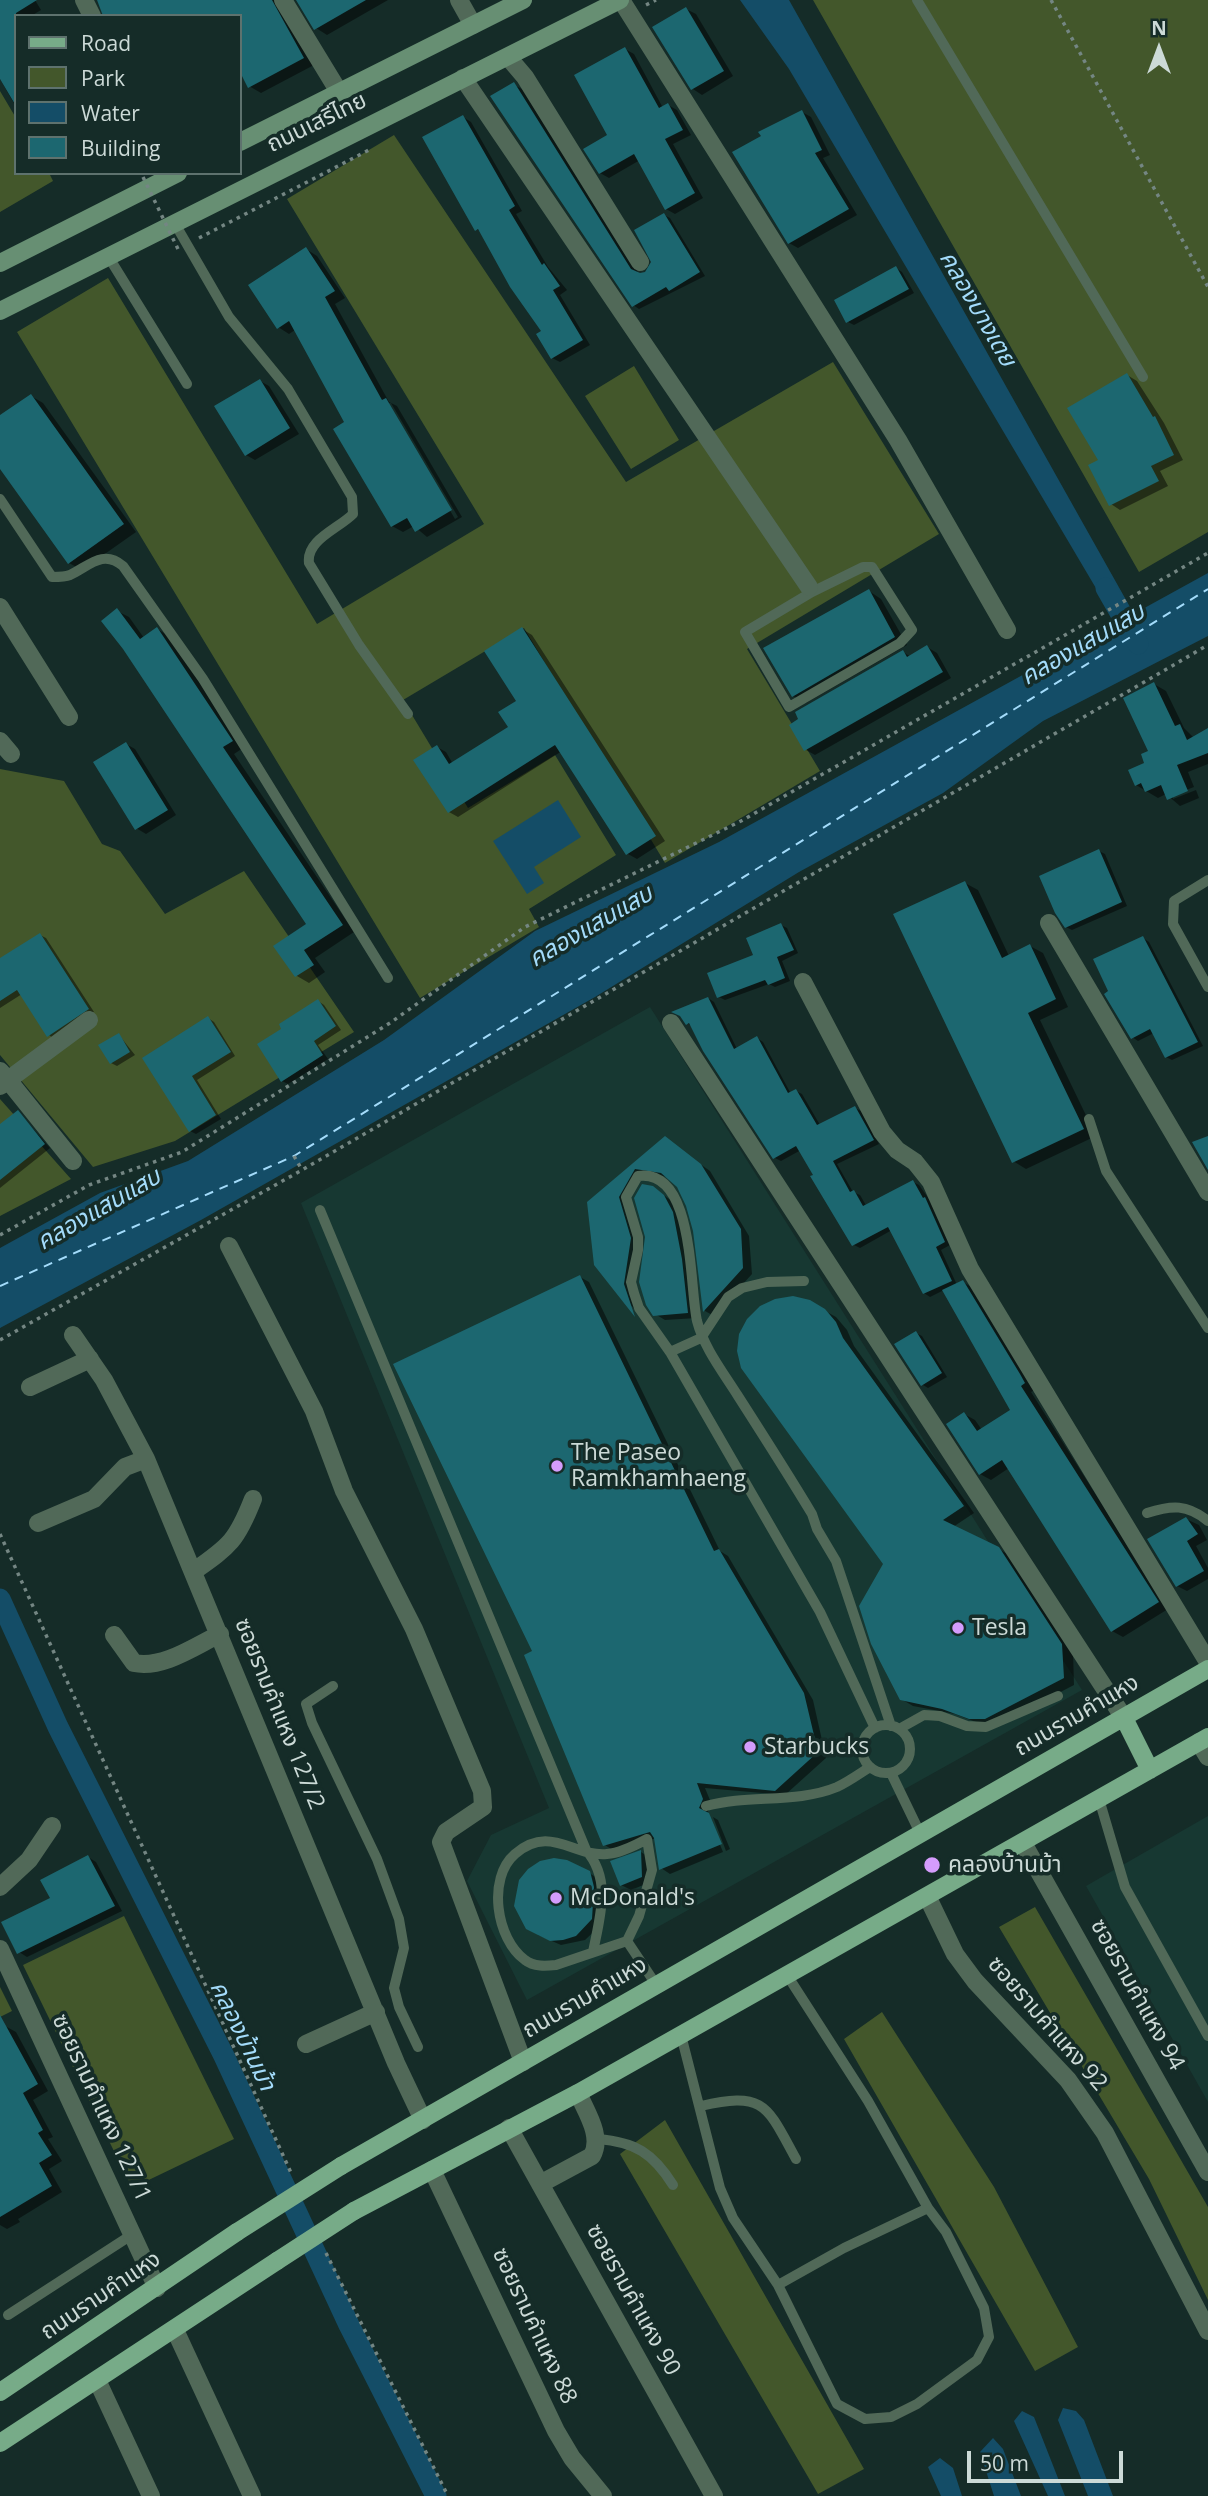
<!DOCTYPE html>
<html>
<head>
<meta charset="utf-8">
<style>
  body { margin:0 }
  #map { position:relative; width:1208px; height:2496px; overflow:hidden; background:#152c28; font-family:"Open Sans",sans-serif }
  canvas { display:block }
  .legend { position:absolute; left:14px; top:14px; width:228px; height:161px; box-sizing:border-box; background:#152c28; border:2px solid #5e726e; margin:0; padding:9px 12px; list-style:none; font-size:21px; color:#ccdad7 }
  .legend li { display:flex; align-items:center; gap:14px; height:35px }
  .legend b { width:35px; border:2px solid #5e726e }
  .north { position:absolute; left:1124px; top:14px; width:70px; height:70px; -webkit-text-stroke:5px #152c28; paint-order:stroke; rotate:0deg; font-size:19px; font-weight:700; line-height:28px; text-align:center; color:#ccdad7 }
  .north::after { content:''; display:block; margin:auto; width:24px; height:32px; background:#ccdad7; clip-path:polygon(50% 0,100% 100%,50% 72%,0 100%) }
  .scale { position:absolute; left:967px; top:2451px; width:156px; height:32px; box-sizing:border-box; border:4px solid #ccdad7; border-top:0; padding-left:9px; font-size:21px; line-height:24px; white-space:nowrap; color:#ccdad7; -webkit-text-stroke:5px #152c28; paint-order:stroke }
</style>
</head>
<body>
<div id="map">
<canvas width="1208" height="2496"></canvas>
<ul class="legend">
<li><b style="height:9px;background:#77ab88"></b>Road</li>
<li><b style="height:19px;background:#43572b"></b>Park</li>
<li><b style="height:19px;background:#144d67"></b>Water</li>
<li><b style="height:19px;background:#1c6770"></b>Building</li>
</ul>
<div class="north">N</div>
<div class="scale">50 m</div>
</div>
<script>
const ctx = document.querySelector('canvas').getContext('2d');
ctx.lineJoin = 'round';
function fillPath(path, color) {
  ctx.fillStyle = color;
  ctx.fill(path, 'evenodd');
}
function trace(path, color, width, dash) {
  ctx.strokeStyle = color;
  ctx.lineWidth = width;
  ctx.lineCap = dash ? 'butt' : 'round';
  ctx.setLineDash(dash || []);
  ctx.stroke(path);
}
function drawText(font, color, halo, rows, align = 'center') {
  ctx.font = font + ' "Open Sans","Noto Sans Thai",sans-serif';
  ctx.lineWidth = 7;
  ctx.setLineDash([]);
  ctx.textBaseline = 'middle';
  ctx.strokeStyle = halo;
  ctx.fillStyle = color;
  for (const [text, x, y, turn = 0] of rows) {
    ctx.save();
    ctx.translate(x, y);
    ctx.rotate((+turn || 0) * Math.PI / 180);
    ctx.textAlign = isNaN(turn) ? turn : align;
    if (halo) ctx.strokeText(text, 0, 0);
    ctx.fillText(text, 0, 0);
    ctx.restore();
  }
}
fillPath(new Path2D(`
  M650,1007L1082,1690L527,2000L467,1881L491,1835L549,1808L301,1203Z
  M1208,1816V2102L1086,1886Z`), '#173832');
fillPath(new Path2D(`
  M813,0H1208V532L1139,572Z
  M0,91L16,118V173H49L53,181L0,212Z
  M394,135L626,482L833,362L939,534L747,649L820,771L665,863L524,628L403,700L468,808L555,755L616,855L529,909L539,927L420,998L17,332L108,278L317,624L484,524L287,199Z
  M634,366L679,440L631,469L585,396Z
  M0,769L64,781L102,844L120,851L165,914L244,871L354,1032L175,1141L93,1167L0,1055Z
  M0,1099L71,1179L0,1216Z
  M1035,1907L1208,2207V2300L1149,2179L999,1927Z
  M124,1916L234,2139L132,2188L23,1965Z
  M0,1987L12,2011L0,2017Z
  M882,2012L994,2187L1078,2347L1035,2371L844,2039Z
  M665,2120L864,2469L818,2494L620,2154Z`), '#43572b');
fillPath(new Path2D(`
  M740,0H789L1130,607L1113,617L789,69Z
  M1208,573V636L1043,721L943,793L799,872L595,997L201,1220L0,1328V1248L100,1193L188,1161L384,1040L535,931L719,842Z
  M558,800L581,837L534,867L544,883L527,894L493,841Z
  M1063,2408L1076,2411L1084,2420L1113,2496H1088L1058,2420Z
  M1022,2411L1034,2417L1065,2496H1048L1014,2421Z
  M993,2438L1003,2449L1021,2496H994L980,2452Z
  M940,2458L953,2468L962,2496H941L928,2467Z`), '#144d67');
fillPath(new Path2D(`
  M0,0H35L41,10L31,16H16V107L0,79Z
  M97,0H285L314,65L261,93L249,86L240,68V16H105Z
  M298,0H388L327,35L316,28Z
  M686,9L696,14L733,76L702,95L693,89L654,28Z
  M625,49L634,54L663,108L668,105L677,110L691,135L673,144L703,198L675,214L666,209L640,160L609,178L600,173Z
  M516,86L522,89L639,274L648,273L653,261L664,215L670,218L705,276L639,309L633,305Z
  M802,112L811,117L830,155L823,158L857,215L798,248L789,243Z
  M463,117L471,122L522,211L516,214L548,267L567,290L560,295L590,345L560,362L552,358L543,332L482,232L476,229Z
  M306,249L317,256L345,298L335,304L389,402L397,406L462,517L427,537L414,526L403,532L392,526L347,423L295,330L289,334L278,327ZM387,403H391L458,517L455,519Z
  M896,268L902,272L914,293L854,325L848,322Z
  M1127,375L1137,381L1164,423L1183,460L1160,471L1168,486L1120,510L1111,504Z
  M260,381L269,386L299,434L255,460L246,455Z
  M31,396L43,403L136,532L82,570L69,563L0,465V417Z
  M869,591L881,599L907,645L806,703L793,696Z
  M117,611L129,617L144,638L157,629L169,636L243,748L234,754L354,932L315,958L325,972L309,983L297,976L276,946L308,925Z
  M522,629L532,635L665,841L637,859L628,854L562,751L458,817L449,812L437,747L446,752L453,764L510,728L518,701Z
  M927,647L937,653L951,678L815,755L806,750L903,652L911,657Z
  M1154,684L1166,691L1184,728L1194,738L1208,730V764L1188,772L1194,787L1173,795V799L1196,790L1199,798L1180,806L1166,794L1158,798L1136,785L1151,751Z
  M126,744L135,749L176,815L146,834L136,828Z
  M1099,851L1105,854L1127,906L1072,930L1066,927Z
  M965,883L978,890L1009,956L1030,946L1043,953L1068,1007L1040,1020L1096,1136L1026,1169L1013,1161Z
  M781,925L787,928L798,953L782,961L790,981L775,987L769,984L725,1000L719,997Z
  M40,935L46,938L94,1012L54,1039L49,1035L22,994L0,1008V960Z
  M1143,938L1149,942L1203,1046L1172,1060L1166,1057L1154,1033L1138,1041L1132,1037Z
  M708,998L714,1002L737,1049L757,1038L763,1042L791,1094L796,1091L802,1094L820,1125L855,1108L861,1111L879,1144L837,1164L853,1192L860,1195L867,1207L913,1182L919,1185L931,1202L950,1245L941,1250L957,1285L962,1282L974,1288L1035,1390L1031,1392L1168,1609L1123,1637L1112,1631L1009,1468L991,1480L980,1474L964,1414L975,1420L982,1430L1012,1411L944,1290L930,1297L924,1293L892,1230L860,1248L854,1245L801,1150L781,1161L775,1158L693,1027L687,1023Z
  M318,1001L324,1005L341,1030L318,1045L328,1059L288,1084L282,1081L283,1030Z
  M208,1018L214,1022L235,1056L197,1080L221,1119L196,1134L190,1131L145,1058Z
  M119,1035L135,1055L117,1066L111,1063Z
  M18,1112L50,1148L0,1188V1127Z
  M665,1139L710,1171L749,1236L752,1274L714,1316L705,1311L695,1231L688,1205L678,1186L668,1177L645,1173L627,1203L639,1244L633,1290L643,1319L595,1264L589,1202Z
  M653,1187L673,1202L682,1219L697,1318L665,1320L655,1314L647,1236Z
  M580,1277L589,1282L720,1551L728,1556L813,1700L826,1758L785,1795L705,1788L712,1805L707,1813L723,1852L670,1874L661,1868L656,1838L614,1851L605,1845L534,1652Z
  M809,1302L836,1317L847,1330L854,1346L974,1513L953,1527L1010,1555L1073,1652L1074,1685L997,1725L981,1724L955,1714L913,1706L901,1699L885,1564Z
  M916,1333L922,1336L947,1377L928,1388L923,1385Z
  M1186,1519L1199,1525L1207,1540L1196,1546L1208,1568V1579L1187,1591L1177,1586Z
  M713,1817L718,1820L730,1849L726,1851Z
  M641,1852L650,1858L651,1882L631,1890L621,1885L612,1862Z
  M88,1857L96,1862L122,1911L27,1957L19,1952L52,1899Z
  M589,1873L599,1879L601,1925L585,1940L561,1945L538,1935Z
  M5,2026L16,2032L48,2091L33,2100L53,2137L48,2139L62,2161L49,2169L62,2192L18,2219L20,2222L7,2229L0,2225V2029Z`), '#0007');
trace(new Path2D(`
  M1106,588L1138,644
  M0,1599L58,1727L224,2056L349,2325L436,2496`), '#144d67', 21);
trace(new Path2D(`
  M0,1286L294,1156L1208,589`), '#a3dbfa', 2, [9, 7]);
fillPath(new Path2D(`
  M0,0H37L16,13V106L0,79Z
  M97,0H272L304,58L248,88L240,72V16H103Z
  M296,0H366L314,30Z
  M686,7L724,71L691,90L652,27Z
  M625,47L659,108L668,103L683,130L665,139L695,193L665,210L634,154L599,174L583,149L607,135L574,75Z
  M514,82L631,269L640,273L645,272L651,262L634,230L664,213L700,272L669,291L666,287L632,307L490,96Z
  M802,110L822,150L815,153L849,209L788,244L732,152L761,136L758,132Z
  M463,115L515,206L509,210L542,265L544,263L560,286L553,290L583,340L551,359L536,334L541,331L510,287L478,229L475,231L422,137Z
  M306,247L335,291L325,297L382,400L386,398L452,510L415,532L407,518L391,527L333,429L344,422L289,321L277,329L248,285Z
  M896,266L909,289L846,323L834,300Z
  M1127,373L1153,417L1155,416L1174,455L1151,466L1159,481L1109,506L1088,465L1098,460L1067,408Z
  M260,379L290,428L245,456L214,406Z
  M31,394L124,524L68,564L0,469V415Z
  M869,589L895,637L792,697L763,648Z
  M117,608L140,639L157,627L233,741L223,747L343,925L304,950L314,965L295,977L273,946L306,924L123,649L101,621Z
  M522,627L656,836L626,855L555,745L448,813L413,760L437,745L449,764L508,727L498,712L516,701L484,651Z
  M927,645L943,672L804,751L789,725L798,719L795,712L903,650L907,657Z
  M1154,682L1175,726L1180,724L1187,740L1208,728V753L1177,765L1188,791L1167,800L1161,785L1145,792L1141,783L1135,786L1128,770L1144,763L1141,754L1148,751L1123,698Z
  M126,742L168,810L135,830L93,762Z
  M1099,849L1122,902L1065,928L1055,913L1039,876Z
  M965,881L1002,958L1030,944L1056,999L1028,1013L1084,1129L1012,1163L893,914Z
  M781,923L794,950L777,957L785,978L768,985L765,980L717,998L707,973L753,955L746,938Z
  M40,933L89,1009L47,1037L17,990L0,1001V958Z
  M1143,936L1198,1042L1165,1058L1150,1029L1131,1039L1104,994L1108,991L1093,959Z
  M708,997L734,1049L757,1036L788,1093L796,1089L817,1125L855,1106L874,1140L833,1161L850,1192L854,1190L863,1206L913,1180L923,1198L925,1197L945,1242L936,1247L952,1281L923,1294L888,1227L852,1246L810,1176L813,1175L796,1146L773,1159L703,1051L689,1023L686,1025L680,1016L671,1012Z
  M318,999L336,1026L314,1041L323,1055L281,1082L257,1044L281,1029L279,1024Z
  M208,1016L231,1052L192,1076L216,1115L189,1132L142,1058Z
  M119,1033L130,1052L110,1064L98,1045Z
  M18,1110L45,1144L0,1180V1124Z
  M665,1136L701,1164L741,1229L743,1268L703,1312L693,1231L686,1206L677,1187L661,1173L635,1169L619,1197L631,1238L624,1284L635,1317L594,1265L587,1202Z
  M1208,1136V1170L1192,1142Z
  M642,1184L653,1186L664,1195L673,1212L682,1259L688,1313L653,1316L646,1305L639,1282L645,1237L634,1198Z
  M580,1275L714,1551L719,1549L804,1693L818,1752L775,1791L697,1783L703,1799L699,1808L709,1813L722,1844L659,1870L654,1838L650,1832L603,1846L524,1655L532,1651L393,1364Z
  M963,1280L1020,1374L1025,1383L1021,1386L1159,1602L1111,1632L1002,1460L979,1475L946,1424L964,1412L977,1431L1010,1410L942,1290Z
  M793,1296L810,1300L825,1309L836,1322L843,1338L964,1506L943,1520L999,1547L1062,1644L1064,1678L985,1719H969L942,1709L900,1700L871,1644L859,1606L883,1564L741,1368L737,1351L739,1334L747,1319L760,1306L775,1299Z
  M916,1331L942,1373L921,1386L894,1344Z
  M1186,1517L1198,1534L1187,1541L1204,1571L1176,1587L1147,1539Z
  M641,1850L642,1877L620,1886L610,1861Z
  M88,1855L115,1906L17,1954L1,1922L50,1898L40,1880Z
  M554,1858L567,1860L590,1871L594,1887L592,1919L576,1936L563,1940L550,1941L526,1929L514,1906L519,1880L528,1869L540,1861Z
  M0,2015L38,2084L23,2093L43,2130L38,2133L52,2155L39,2163L52,2186L0,2217Z`), '#1c6770');
trace(new Path2D(`
  M1051,0L1208,287
  M646,5L656,0
  M199,238L369,150
  M294,1156L302,1170
  M0,1235L89,1185L182,1152L390,1023L525,927L741,821L1208,553
  M0,1340L302,1170L1208,645
  M0,1534L292,2175
  M326,2253L448,2496`), '#748683', 3.5, [3.5, 5]);
trace(new Path2D(`
  M917,0L1143,377
  M174,222L229,317L288,389L352,497L353,514C338,529 306,540 309,563L359,645L408,714
  M108,256L187,384
  M0,499L52,577C58,577 65,577 70,575C89,566 103,549 123,566L203,679L388,978
  M863,567H872L912,630L900,643L789,707L745,632L812,592Z
  M1208,880L1174,901L1173,924L1208,987
  M1089,1119L1106,1171L1208,1328
  M320,1210L586,1850C612,1880 600,1916 593,1952
  M804,1281L767,1282L742,1288L728,1297L701,1338L670,1352L820,1612L875,1728
  M670,1352L639,1308L634,1293L631,1282L638,1250V1237L626,1197L638,1176C695,1168 689,1286 697,1321C704,1348 723,1372 738,1396C763,1435 788,1474 812,1514L817,1529L836,1561L891,1726
  M1147,1513C1172,1505 1187,1504 1208,1521
  M333,1686L306,1704L312,1723L377,1859L399,1919L404,1948L394,1988L399,2007L418,2047
  M862 1749a24 24 0 1 1 48 0a24 24 0 1 1-48 0Z
  M899,1729L924,1715L940,1716L967,1726L986,1727L1058,1696
  M891,1773L920,1833
  M1099,1799L1125,1887L1208,2036
  M706,1806C749,1794 796,1804 837,1787C848,1782 859,1774 870,1767
  M627,1941L639,1916L652,1870L647,1839C636,1845 621,1853 607,1854C573,1857 550,1824 515,1854C487,1878 496,1939 525,1960C534,1967 546,1966 556,1965L627,1941L657,1986
  M681,2035L720,2188L733,2218L778,2285L837,2404L865,2419L891,2417L917,2404L977,2360L989,2337L984,2308L946,2232L928,2208L868,2101L787,1975
  M701,2106C765,2091 767,2106 796,2159
  M598,2139C635,2142 653,2153 673,2185
  M778,2285L844,2248L928,2208
  M8,2315L133,2234`), '#516958', 10);
trace(new Path2D(`
  M84,0L92,16
  M283,0L339,92
  M459,0L473,25
  M621,0L898,440L1007,630
  M508,57L525,77L640,262
  M463,78L809,587
  M0,607L69,717
  M0,741L11,754
  M1049,923L1208,1192
  M803,982L882,1132L897,1150L915,1162L931,1182L970,1269L1208,1662
  M671,1023L1124,1718
  M0,1071L8,1080L89,1020
  M0,1086L8,1080L73,1161
  M229,1246L314,1411L344,1491L414,1629L482,1791L483,1807L446,1832L441,1842L523,2062
  M73,1335L104,1380L146,1459L396,2063L423,2120
  M30,1387L90,1359
  M38,1523L94,1499L125,1467L146,1459
  M194,1571C230,1546 237,1540 253,1499
  M114,1635L134,1663C163,1669 195,1646 220,1634
  M1199,1742L1208,1757
  M1023,1843L1208,2172
  M0,1887L29,1860L52,1826
  M928,1898L955,1954L975,1981L1068,2080L1105,2133L1208,2331
  M0,1949L157,2288
  M306,2044L376,2012
  M509,2128L714,2496
  M432,2170L556,2431L572,2458L603,2496
  M540,2184L592,2156C603,2136 586,2112 578,2093
  M175,2330L252,2496
  M97,2380L151,2496`), '#516958', 18);
trace(new Path2D(`
  M240,142L523,0
  M0,263L178,173
  M0,311L620,0`), '#678f73', 18);
trace(new Path2D(`
  M1124,1718L1150,1770
  M341,2166L1208,1669
  M354,2211L578,2093L1208,1737
  M0,2392L237,2232
  M0,2443L277,2261`), '#77ab88', 18);
trace(new Path2D(`
  M143,177L178,249`), '#748683', 3.5, [3.5, 5]);
trace(new Path2D(`
  M237,2232L341,2166
  M277,2261L354,2211`), '#77ab88', 18);
for (const [x, y, r, color] of [
  [557,1466,7,"#d49cfc"],
  [958,1628,7,"#d49cfc"],
  [750,1747,7,"#d49cfc"],
  [932,1865,9,"#d49cfc"],
  [556,1898,7,"#d49cfc"]
]) {
  const dot = new Path2D();
  dot.arc(x, y, r, 0, 2 * Math.PI);
  ctx.fillStyle = color;
  ctx.fill(dot);
  trace(dot, '#152c28', 2.5);
}
drawText('23px', '#ccdad7', '#152c28', [
  ["ถนนเสรีไทย",317,123,-26],
  ["ซอยรามคำแหง 127/2",279,1714,68],
  ["ถนนรามคำแหง",1077,1716,-30],
  ["ซอยรามคําแหง 94",1137,1995,61],
  ["ถนนรามคำแหง",585,1998,-30],
  ["ซอยรามคําแหง 92",1047,2024,49],
  ["ซอยรามคำแหง 127/1",101,2108,65],
  ["ถนนรามคำแหง",101,2296,-34],
  ["ซอยรามคำแหง 90",633,2300,61],
  ["ซอยรามคำแหง 88",534,2326,65]
]);
drawText('23px', '#ccdad7', '#152c28', [
  ["The Paseo",571,1453],
  ["Ramkhamhaeng",571,1479],
  ["Tesla",972,1628],
  ["Starbucks",764,1747],
  ["คลองบ้านม้า",948,1865],
  ["McDonald's",570,1898]
], 'left');
drawText('italic 24px', '#a3dbfa', '#152c28', [
  ["คลองบางเตย",977,309,60],
  ["คลองแสนแสบ",1083,645,-30],
  ["คลองแสนแสบ",591,927,-30],
  ["คลองแสนแสบ",99,1210,-30],
  ["คลองบ้านม้า",242,2036,64]
]);
</script>
</body>
</html>
